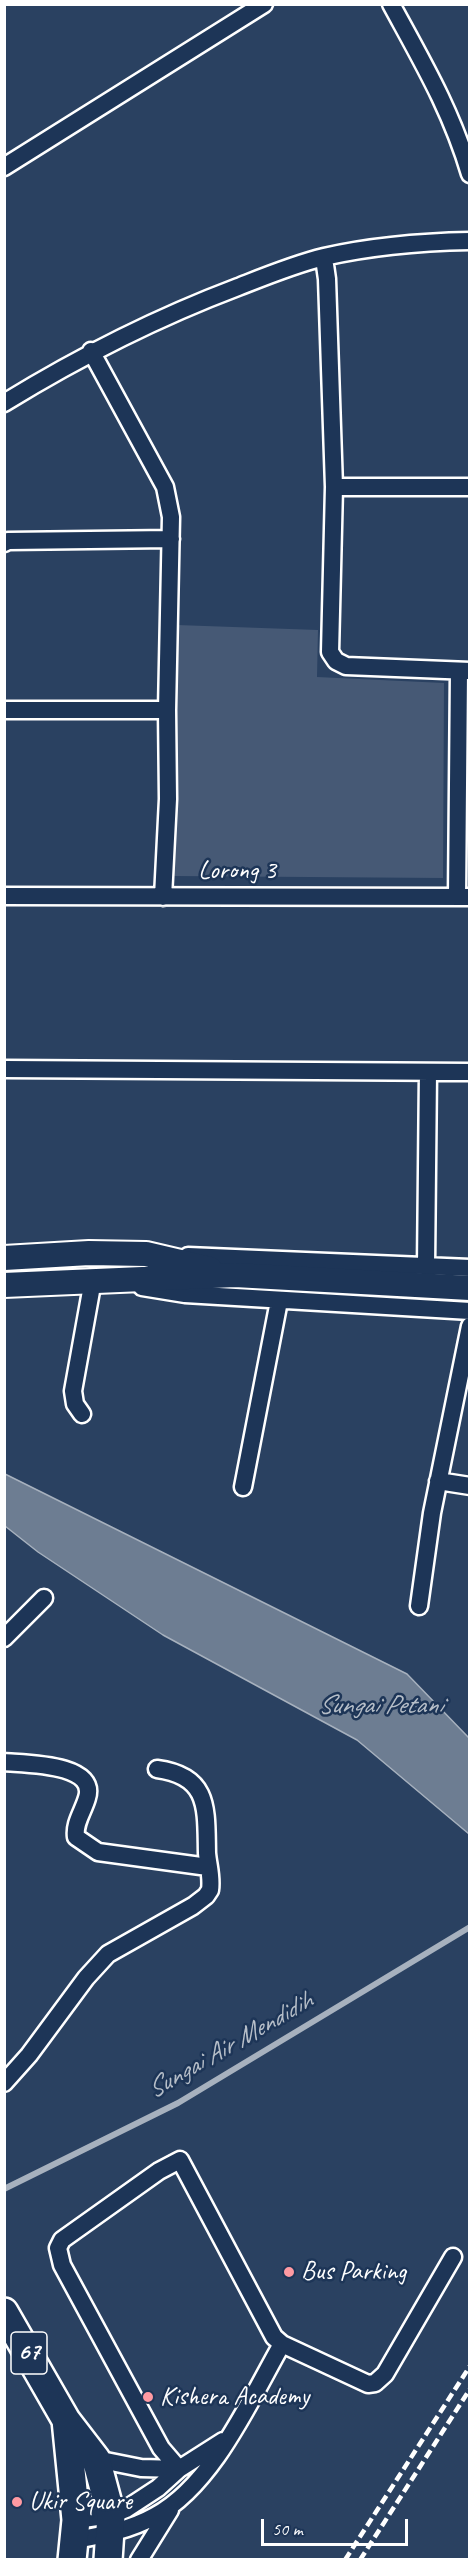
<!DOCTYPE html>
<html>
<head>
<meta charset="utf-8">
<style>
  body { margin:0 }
  #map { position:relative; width:474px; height:2564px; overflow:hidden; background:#2a4161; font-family:Caveat,sans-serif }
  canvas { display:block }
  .frame { position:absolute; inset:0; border:6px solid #fff; pointer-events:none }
  .scale { position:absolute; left:261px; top:2519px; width:147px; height:27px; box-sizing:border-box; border:3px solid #fff; border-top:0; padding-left:8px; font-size:18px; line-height:21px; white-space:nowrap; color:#fff; -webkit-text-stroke:4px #1d3557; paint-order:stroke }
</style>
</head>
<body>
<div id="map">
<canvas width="474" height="2564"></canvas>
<div class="frame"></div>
<div class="scale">50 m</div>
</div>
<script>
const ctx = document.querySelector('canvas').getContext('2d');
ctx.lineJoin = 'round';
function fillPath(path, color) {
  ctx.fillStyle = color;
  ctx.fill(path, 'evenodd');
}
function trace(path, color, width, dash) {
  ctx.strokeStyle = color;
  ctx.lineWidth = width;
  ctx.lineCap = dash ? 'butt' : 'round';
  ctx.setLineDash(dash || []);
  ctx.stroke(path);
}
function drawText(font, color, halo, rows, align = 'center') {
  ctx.font = font + ' Caveat,sans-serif';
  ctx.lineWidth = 5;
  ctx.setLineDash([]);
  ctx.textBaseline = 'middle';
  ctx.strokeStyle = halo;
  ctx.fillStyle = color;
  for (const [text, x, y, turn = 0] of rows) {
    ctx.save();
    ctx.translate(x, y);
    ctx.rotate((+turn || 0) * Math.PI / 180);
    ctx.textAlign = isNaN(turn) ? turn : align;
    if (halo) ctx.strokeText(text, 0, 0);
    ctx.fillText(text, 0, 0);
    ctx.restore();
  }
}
fillPath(new Path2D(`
  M177,625L318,630L317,677L444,683L443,878L172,876Z`), '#465975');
const water = new Path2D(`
  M5,1474L407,1674L469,1738V1834L357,1740L163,1635L38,1552L5,1526Z`);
fillPath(water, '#6d7d92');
trace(water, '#a7b1be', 1.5);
trace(new Path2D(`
  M4,2189L178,2103L470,1927`), '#a7b1be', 6);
const street = new Path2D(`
  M391,4C423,63 451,110 470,174
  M4,167L264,4
  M324,258L327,279L334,487L330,652L336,661L346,666L470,671
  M91,351L165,487L171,517L167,710L168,799L163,897
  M4,403C79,357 156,318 238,287C266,276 295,264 324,257C372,246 420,242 470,241
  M334,487H470
  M4,543L8,541L171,539
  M4,710H167
  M4,896L470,897
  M457,897L459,671
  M4,1069L470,1072
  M188,1256L470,1268
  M426,1266L428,1072
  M142,1287L185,1294L470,1311
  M82,1414L75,1404L73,1391L93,1280
  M438,1481L470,1486
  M243,1487L279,1301
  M419,1606L432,1513L470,1326
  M4,1638L44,1598
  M4,1762C24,1764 98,1763 87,1798C83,1812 74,1823 76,1837L98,1852L208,1867
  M4,2083L29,2055L86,1978L108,1954L193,1906L206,1896L210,1890C212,1877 208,1865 207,1853C206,1809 210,1776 157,1769
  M96,2459L141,2468L179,2469
  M179,2469L161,2448L62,2265L58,2248L62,2240L159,2171L180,2160L274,2337L282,2344L368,2384L375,2383L385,2374L453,2257
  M76,2520L111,2515L126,2509L158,2488L179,2469L223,2441
  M76,2540C103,2535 130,2530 155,2516C213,2485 250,2400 282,2344
  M139,2560L170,2510`);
const secondary = new Path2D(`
  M4,1258L89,1253L146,1254L210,1269
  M4,1285L235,1275L470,1288`);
const primary = new Path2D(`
  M4,2312L66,2420L96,2459L111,2515L108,2560
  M66,2420L76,2520L72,2560`);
trace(street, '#fff', 21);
trace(secondary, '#fff', 28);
trace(primary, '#fff', 32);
trace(street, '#1d3557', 16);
trace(secondary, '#1d3557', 24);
trace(primary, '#1d3557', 27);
trace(new Path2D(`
  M345,2560L470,2366
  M360,2560L470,2389`), '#fff', 4.5, [9, 4.5]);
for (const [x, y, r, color] of [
  [289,2272,6,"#ff9aa2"],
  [148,2397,6,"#ff9aa2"],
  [17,2502,6,"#ff9aa2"]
]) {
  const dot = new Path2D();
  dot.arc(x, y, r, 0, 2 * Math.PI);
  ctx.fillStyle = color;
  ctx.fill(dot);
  trace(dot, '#1d3557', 2);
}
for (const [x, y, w] of [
  [29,2353,36]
]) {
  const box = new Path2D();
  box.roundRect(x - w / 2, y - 21, w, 42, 4.5);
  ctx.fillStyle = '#1d3557';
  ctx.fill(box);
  trace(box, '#fff', 1.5);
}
drawText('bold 24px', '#fff', null, [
  ["67",29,2353]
]);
drawText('26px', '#fff', '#1d3557', [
  ["Lorong 3",237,871]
]);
drawText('26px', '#fff', '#1d3557', [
  ["Bus Parking",301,2272],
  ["Kishera Academy",160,2397],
  ["Ukir Square",29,2502]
], 'left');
drawText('italic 27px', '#b6bec8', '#1d3557', [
  ["Sungai Petani",380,1706],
  ["Sungai Air Mendidih",230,2046,-30]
]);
</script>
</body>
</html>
